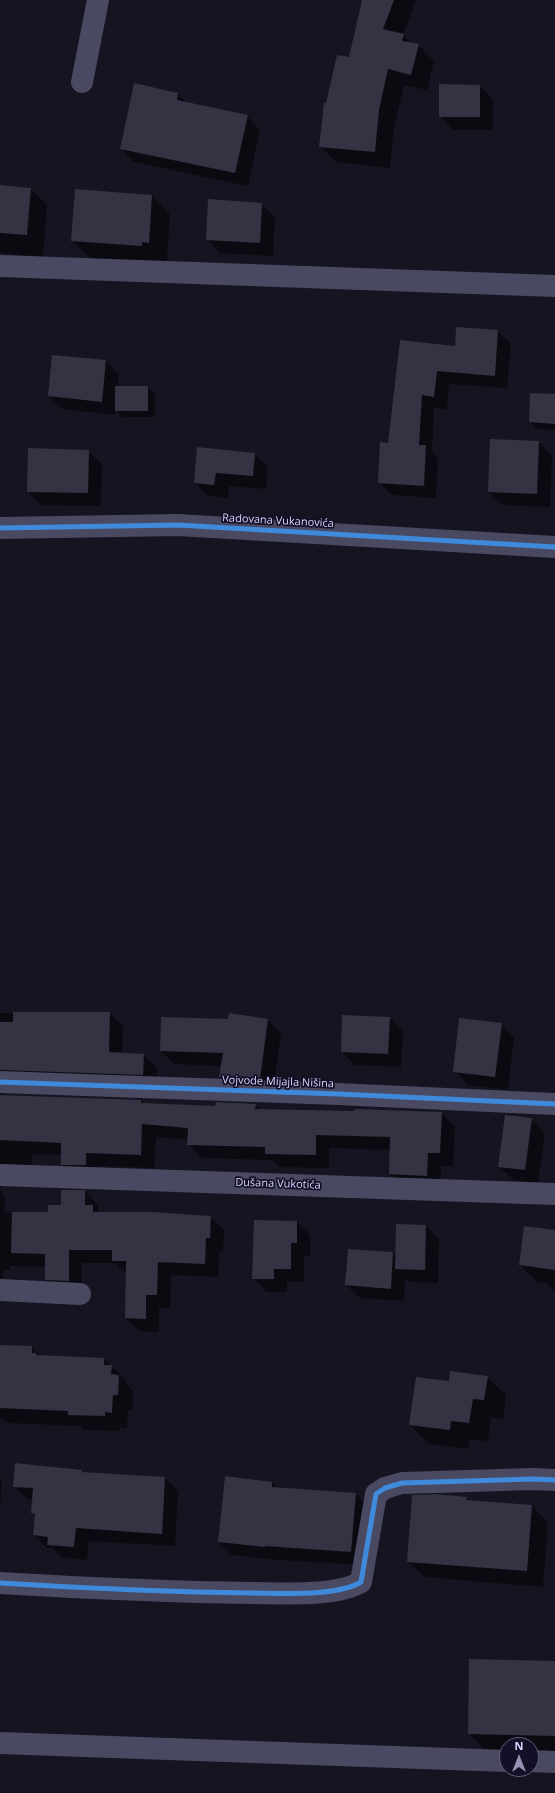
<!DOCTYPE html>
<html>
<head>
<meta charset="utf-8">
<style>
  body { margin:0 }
  #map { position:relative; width:555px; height:1793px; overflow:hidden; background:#161421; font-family:"Open Sans",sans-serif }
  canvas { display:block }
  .north { position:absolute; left:499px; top:1737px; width:40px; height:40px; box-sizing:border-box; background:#130f26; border:1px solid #625e7d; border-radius:50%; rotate:0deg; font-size:11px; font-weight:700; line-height:16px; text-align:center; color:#d9d4ff }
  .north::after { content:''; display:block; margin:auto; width:14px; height:18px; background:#9591b1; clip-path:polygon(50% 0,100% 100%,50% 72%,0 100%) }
</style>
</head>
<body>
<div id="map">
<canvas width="555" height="1793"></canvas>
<div class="north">N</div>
</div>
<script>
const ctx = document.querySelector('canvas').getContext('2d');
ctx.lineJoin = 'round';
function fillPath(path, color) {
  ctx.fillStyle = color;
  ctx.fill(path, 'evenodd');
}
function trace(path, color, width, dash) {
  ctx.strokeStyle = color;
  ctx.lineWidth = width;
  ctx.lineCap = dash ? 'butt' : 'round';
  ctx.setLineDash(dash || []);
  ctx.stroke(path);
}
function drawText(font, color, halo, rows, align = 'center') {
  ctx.font = font + ' "Open Sans",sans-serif';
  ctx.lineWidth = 3.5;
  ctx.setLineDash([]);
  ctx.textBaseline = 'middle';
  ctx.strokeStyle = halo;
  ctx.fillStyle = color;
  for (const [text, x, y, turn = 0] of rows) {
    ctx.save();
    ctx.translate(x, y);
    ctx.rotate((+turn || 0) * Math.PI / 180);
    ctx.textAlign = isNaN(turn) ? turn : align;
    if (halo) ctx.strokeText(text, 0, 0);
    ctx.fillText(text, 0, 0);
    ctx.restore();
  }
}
fillPath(new Path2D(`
  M361,0H416L403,35L412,44L418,45L434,61L427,90L404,85L394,127L390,168L336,162L320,146L326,104L350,59L362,1Z
  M480,86L493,100V130H453L440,116Z
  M178,94L187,103L247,116L260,130L248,186L134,162L121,149Z
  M0,186L31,189L47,205L43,257L0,253Z
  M152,196L170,215L167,261H161V264L91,259L72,241Z
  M261,204L275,217L273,256L220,253L207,240Z
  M457,328L498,331L511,344L507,388L449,384L447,409L434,408L432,452L438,459L436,498L392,495L379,482L389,444L401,342L456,347Z
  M106,361L119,374L118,387H148L155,394V417H123L116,410L115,415L62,409L49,396Z
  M555,395V430L537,429L530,422Z
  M539,442L552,456L550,507L502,505L489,492Z
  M198,448L255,454L268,467L266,489L229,486L228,498L208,496L195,483Z
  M88,451L102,464L101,506L41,505L28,492Z
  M0,1013H110L123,1026L122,1053L144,1055L157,1068L156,1088H3L1,1095L141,1101L145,1104L216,1107L255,1105L261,1110L442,1113L455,1127L453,1166H441L440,1189L403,1187L390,1174L391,1150L329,1148V1168L280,1167L272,1160L202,1158L188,1144V1140L156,1137L154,1168L99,1166V1178H75L62,1164V1155L32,1154L31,1176L2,1182L0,1189L5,1198L4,1213H49L85,1191L98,1205V1211L100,1213L210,1217L224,1230L223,1251H219L218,1277L171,1275L170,1308H159V1332L139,1331L126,1318L127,1274L115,1263H82V1294L59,1293L46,1279V1267L10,1266V1270H3V1291H0Z
  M162,1018L268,1020L281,1034L273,1092L234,1090L220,1077L222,1066L174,1064L161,1051Z
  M389,1018L403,1031L401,1067L355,1065L342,1052Z
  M501,1024L514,1038L508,1090L468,1085L455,1071Z
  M531,1119L545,1133L538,1183L513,1180L499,1166Z
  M297,1222L310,1235V1256L304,1255V1282H287V1292H267L253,1278Z
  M426,1226L439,1240L438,1283L410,1282L405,1278L404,1301L360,1298L346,1285L349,1250L393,1253L397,1257Z
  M555,1231V1291L547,1283L537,1282L520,1265Z
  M0,1346L32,1347L41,1357L104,1359L127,1381L126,1384L133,1391V1410H128L127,1428L120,1427V1431L84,1430L80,1426L7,1423L0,1418Z
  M487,1377L506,1395L503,1419L491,1417L488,1441L470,1439L468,1449L429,1444L410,1425L450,1382Z
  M81,1470L84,1473L165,1478L178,1491L175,1546L89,1541L87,1560L61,1557L52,1548H47L34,1535L36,1517L32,1513L33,1500L27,1499L14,1486Z
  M0,1478L2,1480L0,1509Z
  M272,1482L278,1489L355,1494L369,1507L365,1565L278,1560L232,1555L219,1542Z
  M466,1498L469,1501L532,1506L548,1523L543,1587L424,1577L408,1561Z
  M555,1662V1753L531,1752V1745H507V1752L486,1751L469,1734Z`), '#0007');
fillPath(new Path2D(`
  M362,0H394L383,29L404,34L402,41L419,44L411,75L388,69L379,110L375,152L319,147L324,103H326L337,55L349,57Z
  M134,83L178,93L177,100L248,115L235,173L120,149Z
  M439,84L480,85V117H439Z
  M0,185L31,188L27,235L0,233Z
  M75,189L152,195L149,243L142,242V246L71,241Z
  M208,199L262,203L260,243L206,240Z
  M456,327L498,330L495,376L437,371L434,397L422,395L419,445H426L424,486L378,483L380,442L388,443L400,340L455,346Z
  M52,355L106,360L102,402L48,396Z
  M115,386H148V411H115Z
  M530,393L555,394V424L529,422Z
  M490,439L539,441L537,494L488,492Z
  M197,447L255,453L253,476L216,473L214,485L194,483Z
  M28,448L89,450L88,493L27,492Z
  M13,1012H110L109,1052L144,1054L143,1075L0,1070V1022H13Z
  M229,1013L268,1019L260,1079L219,1077L223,1053L160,1051L161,1017L228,1019Z
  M342,1015L390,1017L388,1054L341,1052Z
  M459,1018L502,1023L495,1077L453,1072Z
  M0,1095L141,1100V1103H143L215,1106L216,1102L256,1104L255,1109L354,1111V1109L442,1112L440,1153H428L427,1176L389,1174L390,1137L316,1135V1155L265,1154V1147L187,1145L188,1128L142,1124L141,1155L86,1153V1165H61V1143L0,1140Z
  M505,1115L532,1118L525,1170L498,1167Z
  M61,1190H85V1205H93V1212H152L211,1216L210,1238H206L205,1264L158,1262L157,1295H146V1319L125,1318L126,1261H112V1250H69V1281L45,1280V1254L11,1253L12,1212H48V1205H61Z
  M254,1220L297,1221V1243H291V1269H274V1279H252Z
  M396,1224L426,1225L425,1270L395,1269Z
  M524,1226L555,1230V1270L519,1265Z
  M348,1249L393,1252L391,1289L345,1285Z
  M0,1345L32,1346V1353H36V1355L104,1358V1365H112L111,1374L119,1375L118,1395H113L112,1413L105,1412V1416L68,1415V1411L0,1408Z
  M450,1371L488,1376L484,1400L473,1399L469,1423L451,1421L450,1430L409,1425L416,1377L449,1381Z
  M15,1463L82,1470V1472L165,1477L162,1534L76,1528L74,1547L47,1545L48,1537L33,1535L35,1514L31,1513L33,1488L13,1487Z
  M225,1476L272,1482V1487L356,1493L351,1552L265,1546V1547L218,1542Z
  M435,1494L467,1497L466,1500L532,1505L527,1571L407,1562L412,1495Z
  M469,1659L555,1661V1736L468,1734Z`), '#343243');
trace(new Path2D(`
  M82,82L98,0
  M0,266L555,286
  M0,528L178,525L555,547
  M0,1082L338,1094L555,1104
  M0,1175L555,1194
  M0,1290L80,1294
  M0,1583C84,1588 167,1592 251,1593C281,1593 336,1597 361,1582L376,1494L385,1488L402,1483L533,1479L555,1480
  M0,1743L507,1761
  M531,1761L555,1762`), '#4a4962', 22);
trace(new Path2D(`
  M0,528L178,525L555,547
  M0,1082L338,1094L555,1104
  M0,1583C84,1588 167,1592 251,1593C281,1593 336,1597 361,1582L376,1494L385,1488L402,1483L533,1479L555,1480`), '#408adc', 5);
drawText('11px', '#d9d4ff', '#130f26', [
  ["Radovana Vukanovića",278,521,3],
  ["Vojvode Mijajla Nišina",278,1082,2],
  ["Dušana Vukotića",278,1184,2]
]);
</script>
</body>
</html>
